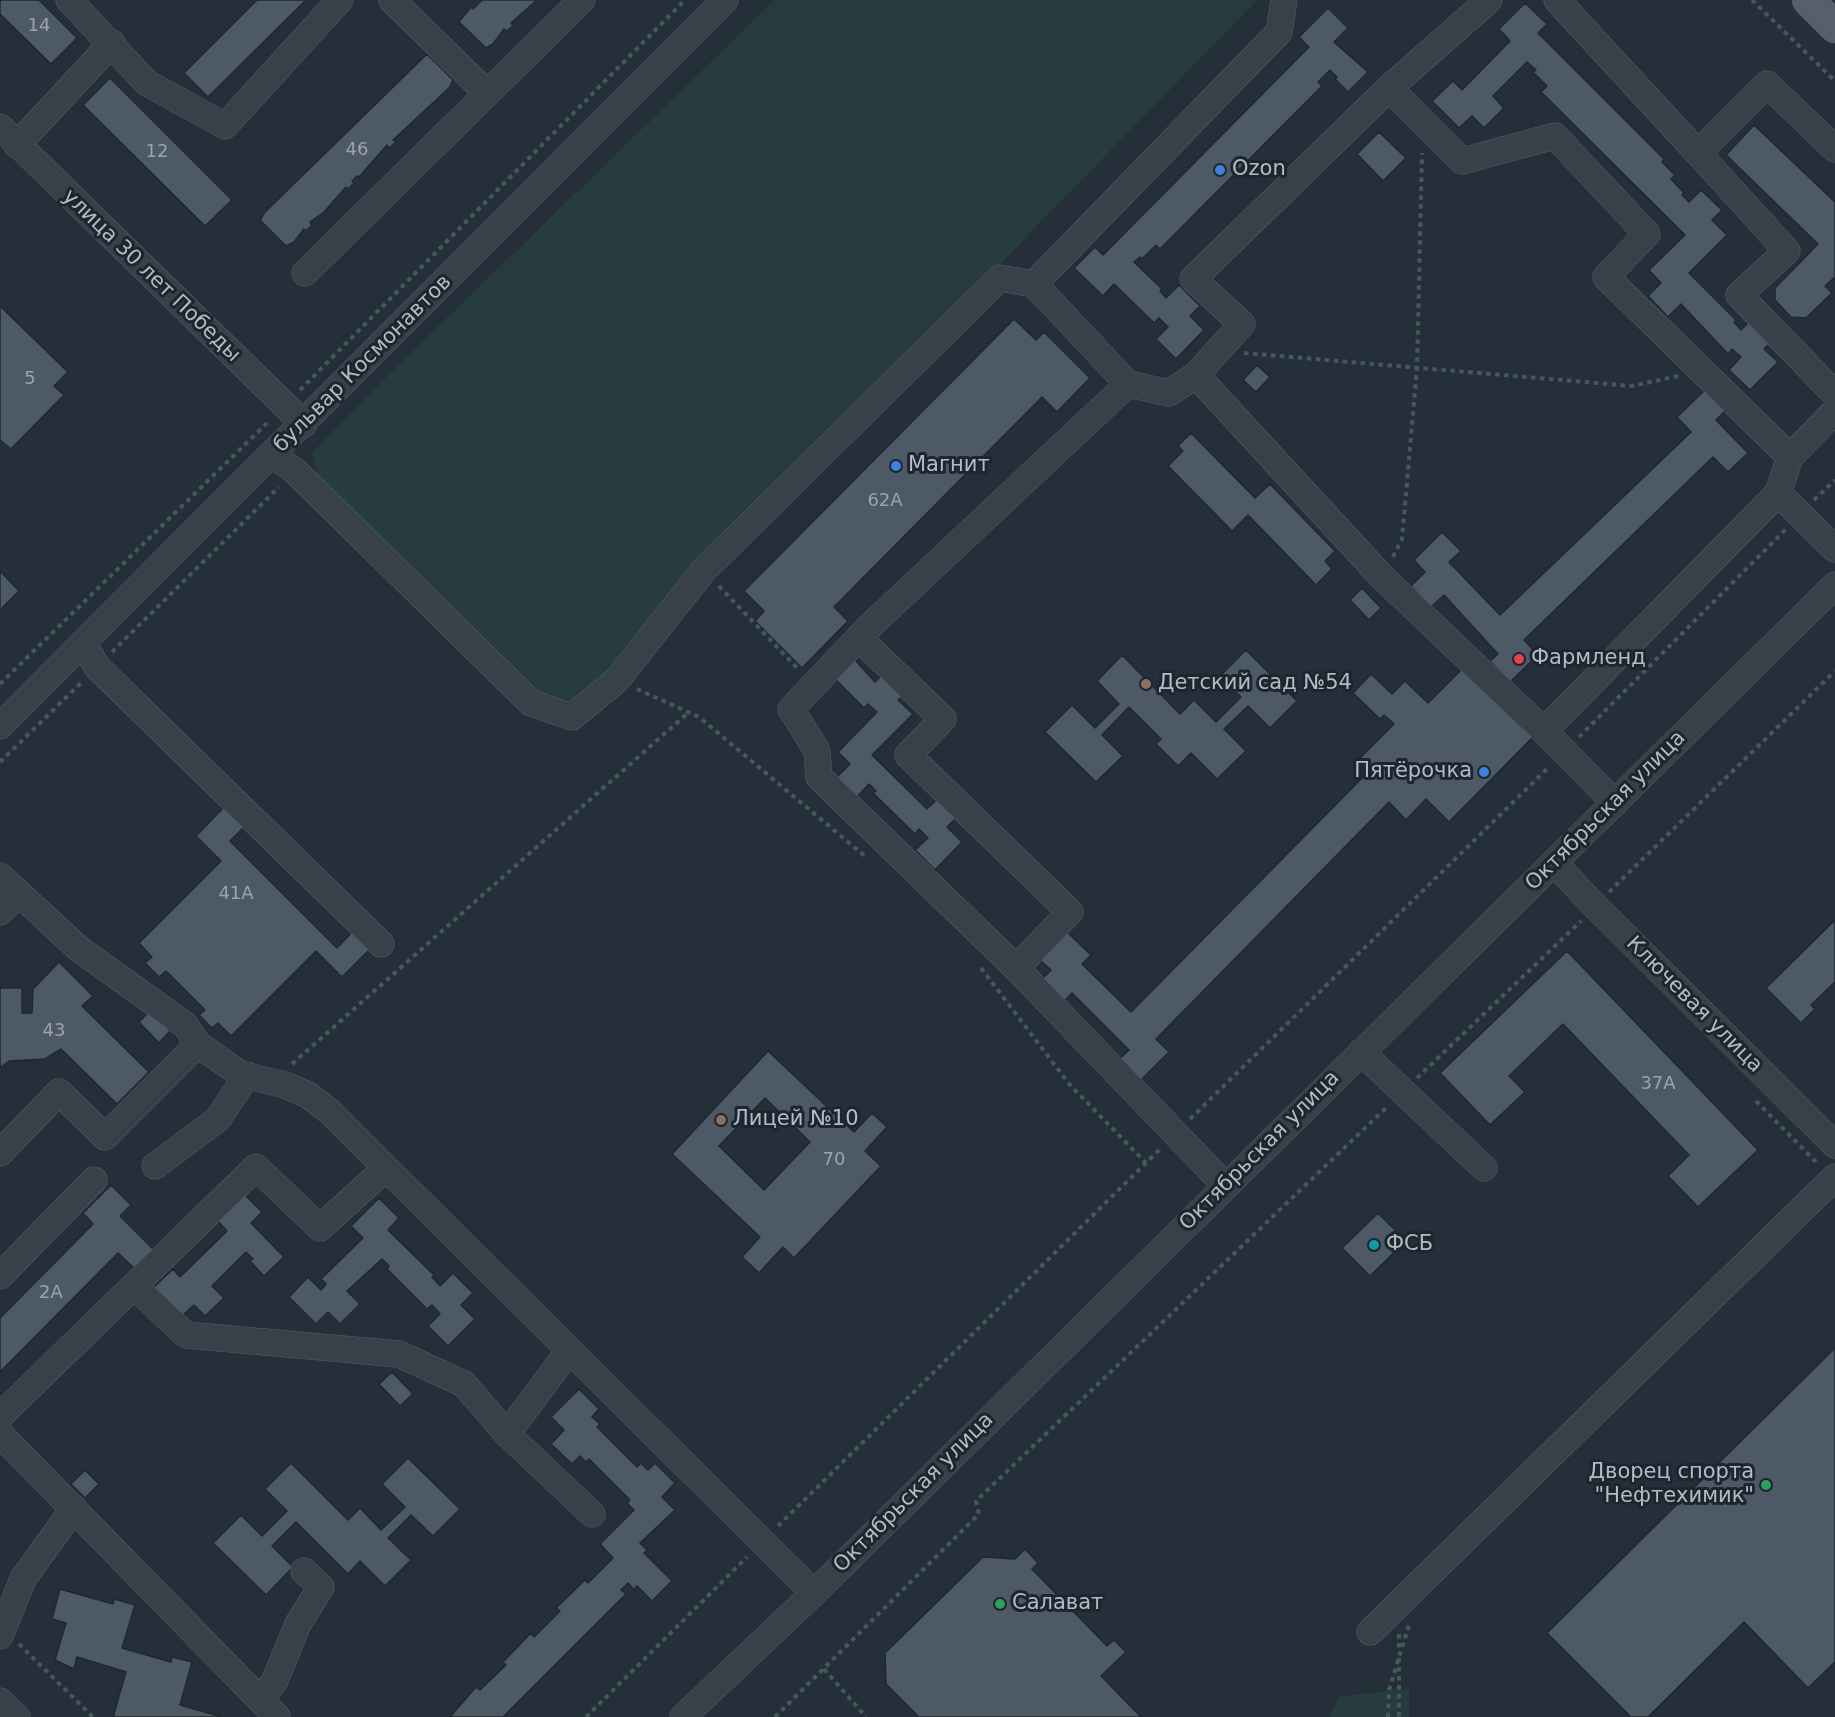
<!DOCTYPE html>
<html>
<head>
<meta charset="utf-8">
<style>
  body { margin:0 }
  canvas { display:block; background:#242f3a }
</style>
</head>
<body>
<canvas width="1835" height="1717"></canvas>
<script>
const ctx = document.querySelector('canvas').getContext('2d');
ctx.lineJoin = 'round';
function fillPath(path, color) {
  ctx.fillStyle = color;
  ctx.fill(path, 'evenodd');
}
function trace(path, color, width, dash) {
  ctx.strokeStyle = color;
  ctx.lineWidth = width;
  ctx.lineCap = dash ? 'butt' : 'round';
  ctx.setLineDash(dash || []);
  ctx.stroke(path);
}
function drawText(font, color, halo, rows, align = 'center') {
  ctx.font = font + ' "DejaVu Sans",sans-serif';
  ctx.lineWidth = 6;
  ctx.setLineDash([]);
  ctx.textBaseline = 'middle';
  ctx.strokeStyle = halo;
  ctx.fillStyle = color;
  for (const [text, x, y, turn = 0] of rows) {
    ctx.save();
    ctx.translate(x, y);
    ctx.rotate((+turn || 0) * Math.PI / 180);
    ctx.textAlign = isNaN(turn) ? turn : align;
    if (halo) ctx.strokeText(text, 0, 0);
    ctx.fillText(text, 0, 0);
    ctx.restore();
  }
}
fillPath(new Path2D(`
  M775,0H1257L661,612L628,657L575,701L541,698L321,491L312,453L388,375Z
  M1409,1688V1717H1329L1339,1697Z`), '#273c3c');
const building = new Path2D(`
  M0,0H39L77,38L51,64L0,14Z
  M257,0H306L208,97L184,73Z
  M482,0H537L511,23L513,26L507,31L504,29L493,44L486,48L459,22L471,7L473,9Z
  M1525,3L1547,24L1538,33L1664,159L1662,162L1675,175L1671,179L1684,193L1682,195L1689,202L1701,190L1722,210L1712,220L1727,235L1689,273L1736,320L1734,322L1741,330L1754,317L1775,338L1764,349L1778,362L1750,390L1729,370L1741,357L1732,349L1728,354L1681,304L1668,317L1648,296L1661,283L1649,270L1685,235L1541,92L1547,86L1533,72L1536,70L1527,62L1493,96L1504,108L1484,128L1472,116L1459,128L1432,101L1453,81L1462,90L1510,41L1499,29Z
  M1328,8L1348,28L1334,42L1368,72L1348,92L1335,79L1337,77L1330,70L1318,82L1322,86L1160,249L1156,245L1142,259L1140,257L1134,262L1162,289L1160,291L1166,298L1179,285L1200,306L1190,316L1204,330L1176,359L1156,339L1168,327L1159,318L1154,323L1114,284L1103,296L1074,268L1095,247L1103,255L1309,47L1299,37Z
  M427,54L453,80L449,88L393,140L396,142L389,148L387,145L359,177L357,176L352,181L354,183L348,189L346,187L324,212L310,222L312,225L306,231L304,229L294,242L286,246L260,220L265,212Z
  M110,78L232,200L205,226L83,105Z
  M1754,125L1835,202V277L1825,286L1832,293L1806,318L1791,317L1775,300V288L1818,244L1726,155Z
  M1379,132L1406,158L1383,181L1357,154Z
  M0,306L68,372L54,386L64,395L11,449L0,440Z
  M1014,319L1036,340L1044,332L1090,378L1057,412L1042,397L834,607L848,621L802,668L755,621L764,611L744,591Z
  M1257,365L1270,377L1256,392L1243,380Z
  M1705,390L1725,411L1716,420L1748,453L1728,472L1713,457L1524,640L1538,655L1510,682L1490,661L1498,654L1444,595L1431,607L1411,586L1425,572L1414,560L1442,532L1461,551L1449,562L1500,615L1691,432L1677,417Z
  M1191,433L1255,498L1270,484L1335,551L1325,561L1332,569L1316,585L1248,515L1232,531L1168,466L1183,451L1178,446Z
  M0,571L19,591L0,610Z
  M1362,588L1381,608L1369,620L1350,600Z
  M1246,650L1297,701L1270,728L1248,706L1224,729L1246,751L1217,779L1191,753L1178,766L1156,744L1161,739L1129,707L1102,735L1123,756L1096,782L1045,732L1072,705L1095,728L1119,704L1097,681L1122,655L1180,714L1194,700L1216,722L1241,697L1220,676Z
  M854,659L875,682L889,668L910,689L898,700L913,714L872,755L927,809L940,796L959,815L947,827L962,842L935,870L915,850L928,838L919,829L915,834L873,793L876,791L869,784L856,798L836,778L850,764L838,752L877,712L868,704L864,708L835,679Z
  M1465,666L1535,735L1449,822L1426,799L1406,820L1389,802L1156,1039L1169,1052L1138,1083L1116,1062L1129,1050L1072,993L1060,1005L1038,983L1051,970L1040,960L1067,932L1091,955L1082,964L1131,1012L1368,772L1357,761L1394,724L1384,715L1380,719L1353,693L1371,674L1392,694L1405,681L1428,703Z
  M228,803L248,823L230,841L337,948L357,927L374,945L342,977L316,951L231,1036L218,1023L212,1028L199,1015L205,1010L166,971L159,977L145,963L152,957L139,943L221,861L196,836Z
  M1835,920V982L1811,1005L1815,1009L1801,1023L1766,988Z
  M1567,951L1758,1150L1698,1207L1668,1176L1689,1155L1563,1024L1509,1076L1525,1092L1490,1125L1440,1073Z
  M59,962L93,996L82,1006L149,1072L117,1104L61,1049L45,1059L9,1061L0,1068V988H22V1013H32L33,989Z
  M150,1011L170,1031L159,1043L139,1022Z
  M768,1051L854,1132L872,1113L887,1127L865,1151L881,1166L794,1258L783,1247L759,1273L742,1257L760,1237L672,1154ZM765,1098L810,1142L764,1190L719,1146Z
  M111,1185L131,1205L120,1216L154,1250L135,1269L118,1253L0,1372V1318L93,1224L83,1213Z
  M242,1192L262,1212L251,1223L284,1257L264,1276L250,1261L253,1259L246,1252L212,1286L224,1298L205,1316L194,1305L181,1317L153,1288L173,1269L180,1277L227,1231L215,1218Z
  M379,1198L399,1218L388,1230L434,1275L432,1277L440,1286L453,1273L473,1293L461,1305L475,1319L448,1346L428,1326L440,1314L432,1305L427,1309L387,1269L389,1266L382,1259L347,1291L360,1304L340,1324L328,1312L316,1324L289,1297L308,1277L321,1290L326,1284L321,1279L363,1238L351,1226Z
  M1378,1213L1406,1241L1370,1276L1342,1248Z
  M1835,1348V1662L1808,1688L1744,1622L1648,1717H1631L1547,1633Z
  M392,1372L413,1394L400,1406L379,1384Z
  M579,1389L599,1409L592,1417L600,1424L597,1427L637,1467L641,1463L648,1470L655,1463L675,1483L662,1497L675,1510L640,1543L647,1550L644,1553L672,1581L652,1601L637,1586L634,1590L628,1583L621,1590L626,1594L503,1717H450L476,1687L480,1690L506,1665L503,1662L531,1633L534,1637L560,1611L556,1608L585,1580L588,1583L613,1558L600,1544L634,1510L627,1503L630,1500L589,1459L586,1462L580,1456L572,1464L551,1444L564,1430L551,1417Z
  M408,1458L460,1509L433,1536L411,1515L388,1538L411,1560L385,1586L360,1561L348,1574L296,1522L272,1546L293,1567L266,1595L213,1543L241,1515L262,1536L287,1511L265,1489L291,1463L348,1520L360,1508L381,1530L405,1507L382,1484Z
  M85,1470L99,1484L85,1498L71,1484Z
  M1025,1549L1038,1563L1032,1569L1107,1646L1114,1640L1126,1652L1101,1676L1141,1717H919L886,1684L885,1653L983,1557L1015,1559Z
  M60,1589L113,1604L114,1599L135,1605L122,1648L171,1662L172,1657L192,1662L180,1705L222,1717H113L126,1672L77,1657L74,1669L55,1660L66,1623L52,1619Z`);
fillPath(building, '#4d5965');
trace(building, '#1f2831', 1.5);
const minor = new Path2D(`
  M69,0L147,83L225,126L340,0
  M392,0L487,93
  M1489,0L1389,88L1462,161L1555,136L1647,234L1606,277L1790,457
  M1557,0L1698,153L1767,84L1835,149
  M0,127L304,424
  M17,145L112,43
  M1698,153L1787,251L1739,295L1835,394
  M305,273L582,0
  M1034,284L1128,384L1169,393L1196,375L1382,577L1544,731L1615,803
  M1196,375L1242,324L1193,279L1389,88
  M1128,384L870,626L791,709L817,751L819,777L1016,968L1225,1185
  M272,455L295,471L531,703L572,717L617,680L704,570L1000,278L1034,284L1279,32L1284,0
  M1778,493L1835,549
  M859,638L943,719L908,755L1070,912L1016,968
  M84,644L97,667L381,944
  M0,726L725,0
  M1544,731L1778,493L1790,457L1835,411
  M1554,863L1595,906L1835,1145
  M0,876L78,948L185,1025L198,1044L240,1074L285,1085L308,1095L329,1111L386,1168
  M0,912L18,894
  M1361,1052L1484,1168
  M0,1153L59,1092L105,1137L198,1044
  M155,1166L218,1119L247,1075
  M0,1276L94,1180
  M134,1286L186,1335L399,1354L464,1384L507,1434L592,1514
  M0,1416L256,1167L320,1228L386,1168L814,1593
  M0,1434L277,1717
  M507,1434L568,1352
  M1370,1632L1835,1177
  M0,1636L23,1579L74,1508
  M261,1700L275,1680L298,1624L321,1587L304,1571
  M0,1701L17,1717
  M683,1717L814,1593L1835,585`);
const major = new Path2D(`
  M1808,0L1835,27`);
trace(minor, '#565f68', 27);
trace(major, '#414a53', 33);
trace(new Path2D(`
  M1752,0L1835,81
  M1244,353L1632,386L1678,376
  M300,390L685,0
  M1814,500L1835,480
  M1393,557L1402,539L1417,368L1422,153
  M719,586L799,670
  M112,652L279,487
  M0,684L269,421
  M637,689L699,717L866,857
  M1579,737L1786,529
  M0,762L83,681
  M1609,892L1835,671
  M981,968L1070,1085L1146,1163
  M292,1064L689,712
  M1417,1078L1581,921
  M1756,1101L1818,1164
  M1190,1119L1549,767
  M778,1526L1161,1148
  M1399,1634V1650
  M19,1644L93,1717
  M1399,1658V1717
  M824,1669L866,1717
  M586,1717L747,1557
  M775,1717L979,1514L976,1501L1388,1106
  M1388,1717L1389,1690L1409,1625`), '#46595a', 4, [4.5, 4.5]);
trace(minor, '#38414a', 26);
trace(major, '#56606a', 32);
for (const [x, y, r, color] of [
  [1220,170,6,"#3f7fe0"],
  [896,466,6,"#3f7fe0"],
  [1519,659,6,"#e0444e"],
  [1146,684,6,"#8d6e63"],
  [1484,772,6,"#3f7fe0"],
  [721,1120,6,"#8d6e63"],
  [1374,1245,6,"#0f9aa8"],
  [1766,1485,6,"#2e9e5b"],
  [1000,1604,6,"#2e9e5b"]
]) {
  const dot = new Path2D();
  dot.arc(x, y, r, 0, 2 * Math.PI);
  ctx.fillStyle = color;
  ctx.fill(dot);
  trace(dot, '#1d262f', 2);
}
drawText('18px', '#9aa3ae', null, [
  ["14",39,26],
  ["46",357,150],
  ["12",157,152],
  ["5",30,379],
  ["62А",885,501],
  ["41А",236,894],
  ["43",54,1031],
  ["37А",1658,1084],
  ["70",834,1160],
  ["2А",51,1293]
]);
drawText('21px', '#b3bcc6', '#1d262f', [
  ["Ozon",1232,170],
  ["Магнит",908,466],
  ["Фармленд",1531,659],
  ["Детский сад №54",1158,684],
  ["Пятёрочка",1472,772,"right"],
  ["Лицей №10",733,1120],
  ["ФСБ",1386,1245],
  ["Дворец спорта",1754,1473,"right"],
  ["\"Нефтехимик\"",1754,1497,"right"],
  ["Салават",1012,1604]
], 'left');
drawText('21px', '#b3bcc6', '#1d262f', [
  ["улица 30 лет Победы",151,276,44],
  ["бульвар Космонавтов",363,364,-45],
  ["Октябрьская улица",1606,811,-45],
  ["Ключевая улица",1694,1005,45],
  ["Октябрьская улица",1260,1151,-45],
  ["Октябрьская улица",914,1493,-45]
]);
</script>
</body>
</html>
